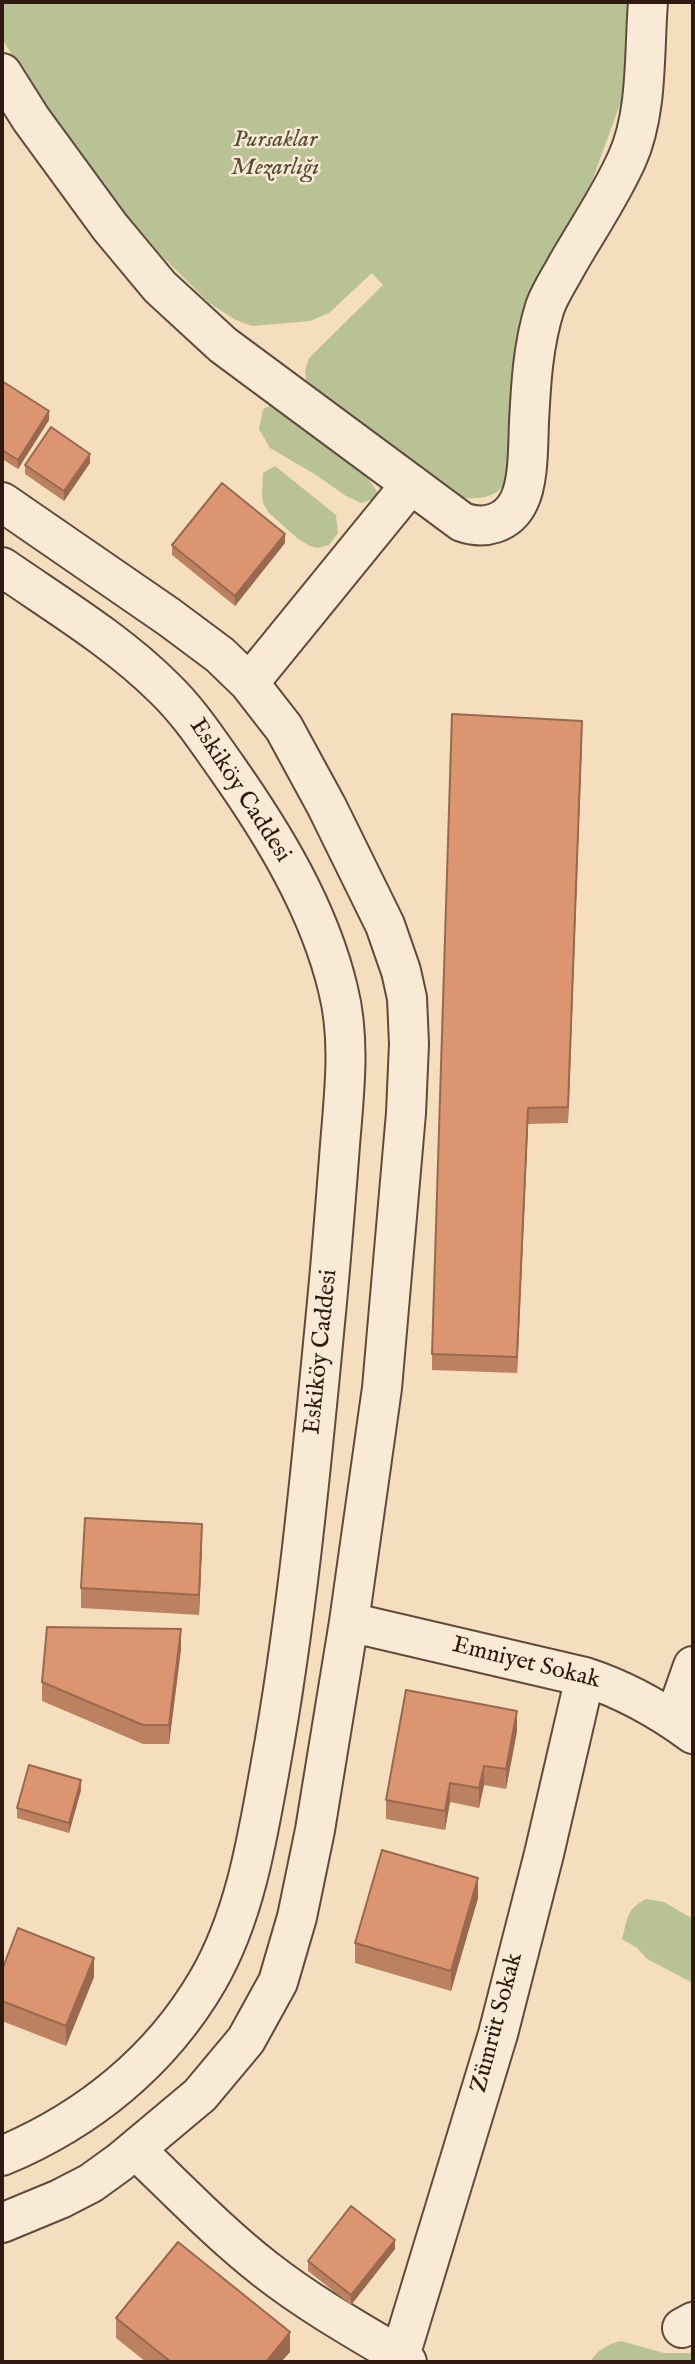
<!DOCTYPE html>
<html>
<head>
<meta charset="utf-8">
<style>
  body { margin:0 }
  #map { position:relative; width:695px; height:2364px; overflow:hidden; background:#f5debe; font-family:"IM FELL English",serif }
  canvas { display:block }
  .frame { position:absolute; inset:0; border:4px solid #2f1910; pointer-events:none }
</style>
</head>
<body>
<div id="map">
<canvas width="695" height="2364"></canvas>
<div class="frame"></div>
</div>
<script>
const ctx = document.querySelector('canvas').getContext('2d');
ctx.lineJoin = 'round';
function fillPath(path, color) {
  ctx.fillStyle = color;
  ctx.fill(path, 'evenodd');
}
function trace(path, color, width, dash) {
  ctx.strokeStyle = color;
  ctx.lineWidth = width;
  ctx.lineCap = dash ? 'butt' : 'round';
  ctx.setLineDash(dash || []);
  ctx.stroke(path);
}
function drawText(font, color, halo, rows, align = 'center') {
  ctx.font = font + ' "IM FELL English",serif';
  ctx.lineWidth = 5;
  ctx.setLineDash([]);
  ctx.textBaseline = 'middle';
  ctx.strokeStyle = halo;
  ctx.fillStyle = color;
  for (const [text, x, y, turn = 0] of rows) {
    ctx.save();
    ctx.translate(x, y);
    ctx.rotate((+turn || 0) * Math.PI / 180);
    ctx.textAlign = isNaN(turn) ? turn : align;
    if (halo) ctx.strokeText(text, 0, 0);
    ctx.fillText(text, 0, 0);
    ctx.restore();
  }
}
fillPath(new Path2D(`
  M2,2H632L623,96L592,181L552,254L509,480C496,499 476,500 456,497L307,386L305,371L309,358L383,285L372,273L329,313L310,321L252,326L236,320L209,303L162,256L79,159L2,39Z
  M272,405L283,411L363,471L378,493L374,499L361,503L346,496L316,475L270,448L259,429L263,409Z
  M275,466L336,515L338,533L329,545L318,548L310,546L297,538L269,513L263,503L262,496L263,473Z
  M646,1899L664,1902L693,1919V1983L647,1959L637,1948L622,1939C628,1919 625,1910 646,1899Z
  M621,2341L664,2353H693V2362H590C597,2350 608,2344 621,2341Z`), '#b9c294');
const minor = new Path2D(`
  M2,73L31,119L110,227L160,287L223,345L462,522C484,530 508,524 519,501C529,481 528,444 529,422C531,383 533,345 545,307C550,293 560,278 567,265C587,230 611,195 627,159C648,113 644,51 648,2
  M2,502L169,617L220,655L249,683L284,728L327,807L385,925L401,971L407,998L409,1044L406,1113L382,1388L349,1622L315,1830L297,1917L278,1982L246,2040L200,2095L120,2162L91,2183L60,2199L2,2223
  M2,567C57,605 117,641 164,688C189,712 207,740 227,768C274,835 319,909 338,989C351,1040 344,1094 340,1145C336,1197 332,1250 327,1302C312,1458 298,1614 270,1768C257,1840 245,1916 208,1980C161,2061 88,2120 2,2156
  M249,683L411,484
  M349,1622L585,1677C625,1690 659,1709 693,1734
  M674,1720L693,1666
  M136,2150C178,2190 219,2233 265,2269C307,2302 354,2329 400,2356
  M682,2328L693,2322
  M407,2362L400,2356L498,2034L544,1854L585,1677`);
trace(minor, '#604a3c', 42);
trace(minor, '#f8ead5', 38);
fillPath(new Path2D(`
  M2,381L49,420L18,469L2,459Z
  M90,463L64,501L25,474V465Z
  M285,543L235,606L172,555V545Z
  M582,738L568,1123L528,1124L517,1373L432,1370V1354Z
  M202,1544L199,1615L81,1608V1588Z
  M181,1649L169,1744H143L42,1701V1682Z
  M517,1731L506,1789L484,1785L479,1808L450,1802L445,1830L386,1819V1800Z
  M81,1790L69,1833L17,1818V1808Z
  M478,1898L451,1991L355,1963V1943Z
  M2,1970L94,1977L66,2046L2,2021Z
  M395,2249L351,2305L308,2271V2261Z
  M116,2318L290,2352L281,2362H146L116,2338Z`), '#bc8161');
fillPath(new Path2D(`
  M49,411V420L18,469V460Z
  M90,454V463L64,501V491Z
  M285,534V543L235,606V596Z
  M582,721V738L568,1123V1107Z
  M528,1108V1124L517,1373V1357Z
  M202,1524V1544L199,1615V1595Z
  M181,1629V1649L169,1744V1725Z
  M517,1711V1731L506,1789V1769Z
  M484,1766V1785L479,1808V1788Z
  M81,1780V1790L69,1833V1823Z
  M450,1783V1802L445,1830V1811Z
  M478,1878V1898L451,1991V1971Z
  M94,1958V1977L66,2046V2026Z
  M395,2240V2249L351,2305V2295Z
  M290,2332V2352L281,2362H266Z`), '#99694f');
const building = new Path2D(`
  M2,381L49,411L18,460L2,450Z
  M51,427L90,454L64,491L25,465Z
  M222,483L285,534L235,596L172,545Z
  M452,714L582,721L568,1107L528,1108L517,1357L432,1354Z
  M85,1518L202,1524L199,1595L81,1588Z
  M47,1627L181,1629L169,1725H143L42,1682Z
  M406,1690L517,1711L506,1769L484,1766L479,1788L450,1783L445,1811L386,1800Z
  M29,1765L81,1780L69,1823L17,1808Z
  M382,1850L478,1878L451,1971L355,1943Z
  M18,1928L94,1958L66,2026L2,2001V1970Z
  M351,2206L395,2240L351,2295L308,2261Z
  M178,2242L290,2332L266,2362H171L116,2318Z`);
fillPath(building, '#db9671');
trace(building, '#99694f', 2);
drawText('italic 24px', '#584c38', '#f8ead5', [
  ["Pursaklar",275,141],
  ["Mezarlığı",275,169]
]);
drawText('24px', '#2f1910', '#f8ead5', [
  ["Eskiköy Caddesi",239,791,57],
  ["Eskiköy Caddesi",322,1352,-84],
  ["Emniyet Sokak",526,1664,14],
  ["Zümrüt Sokak",498,2023,-75]
]);
</script>
</body>
</html>
